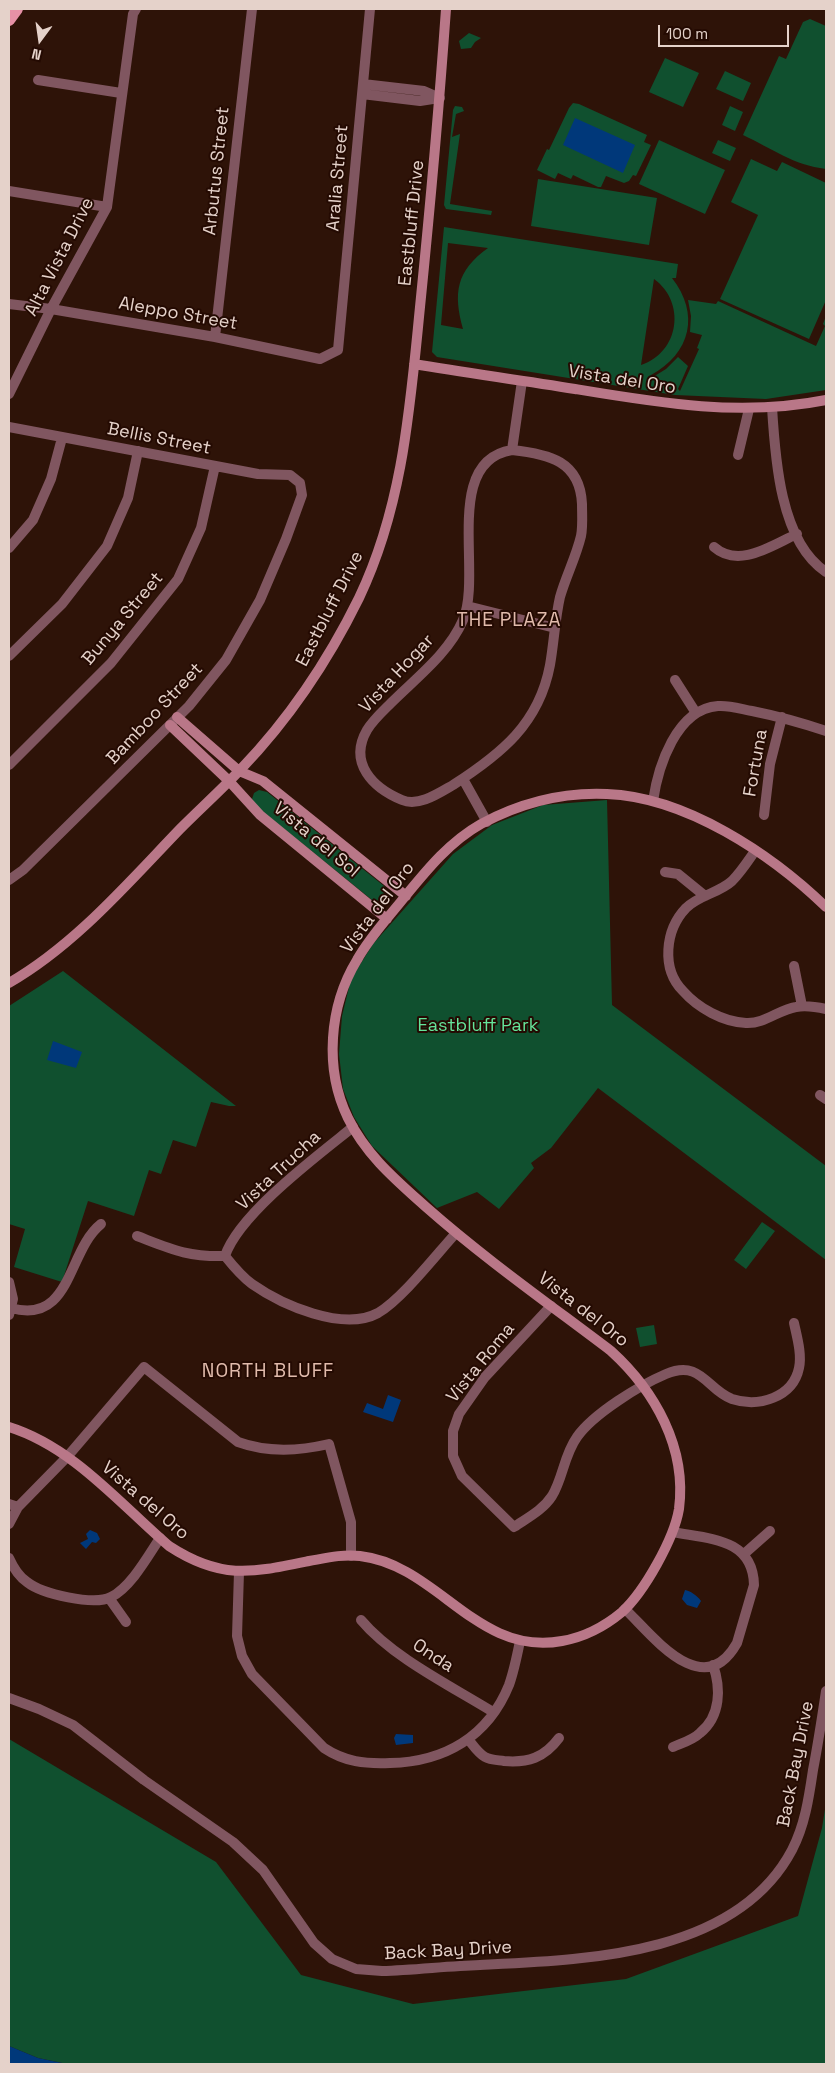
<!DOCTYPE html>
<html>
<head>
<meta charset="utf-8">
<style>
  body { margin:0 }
  #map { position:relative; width:835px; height:2073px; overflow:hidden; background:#2e1308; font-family:"Space Grotesk",sans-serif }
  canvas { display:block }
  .frame { position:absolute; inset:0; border:10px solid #e5d2ca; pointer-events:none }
  .north { position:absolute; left:15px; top:15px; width:50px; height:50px; -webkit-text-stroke:4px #240a02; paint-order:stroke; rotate:194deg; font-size:14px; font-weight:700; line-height:20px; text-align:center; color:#e5d2ca }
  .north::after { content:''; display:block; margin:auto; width:18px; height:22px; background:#e5d2ca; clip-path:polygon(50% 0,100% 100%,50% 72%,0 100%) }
  .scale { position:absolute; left:658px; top:25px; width:131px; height:22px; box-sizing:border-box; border:2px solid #e5d2ca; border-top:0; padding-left:6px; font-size:15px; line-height:18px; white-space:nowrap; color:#e5d2ca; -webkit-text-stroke:4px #240a02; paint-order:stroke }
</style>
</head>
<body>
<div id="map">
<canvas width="835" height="2073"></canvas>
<div class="frame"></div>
<div class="north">N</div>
<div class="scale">100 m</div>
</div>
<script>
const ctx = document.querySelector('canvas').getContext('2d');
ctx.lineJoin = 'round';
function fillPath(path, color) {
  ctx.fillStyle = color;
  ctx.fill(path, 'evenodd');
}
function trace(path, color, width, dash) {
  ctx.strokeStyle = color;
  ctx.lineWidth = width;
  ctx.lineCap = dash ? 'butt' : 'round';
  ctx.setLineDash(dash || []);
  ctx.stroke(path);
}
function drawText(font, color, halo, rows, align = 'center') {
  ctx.font = font + ' "Space Grotesk",sans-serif';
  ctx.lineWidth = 4;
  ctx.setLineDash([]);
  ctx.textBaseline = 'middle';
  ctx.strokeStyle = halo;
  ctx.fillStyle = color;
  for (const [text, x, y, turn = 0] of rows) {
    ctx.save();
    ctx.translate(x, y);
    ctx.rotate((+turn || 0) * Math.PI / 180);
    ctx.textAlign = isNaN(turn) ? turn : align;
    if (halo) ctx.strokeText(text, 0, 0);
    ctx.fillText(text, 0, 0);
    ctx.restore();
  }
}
fillPath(new Path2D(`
  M810,19L826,26V169C793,165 773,149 743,135L779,56L786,59L803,22Z
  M469,33L481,38L475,42L471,48L461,49L459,41Z
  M665,58L699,73L683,107L649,92Z
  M725,71L751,83L743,101L716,89Z
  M573,103L579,104L647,135L644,142L651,145L636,176L633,175L629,181L624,183L606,176L601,187H598L573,175L571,179L558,173L555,179L537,170L547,149L549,150L569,108Z
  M455,106L462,107L464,111L456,114L452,137L460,134L450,204L492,211L491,215L446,209L444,205L453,110Z
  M730,106L743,112L735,131L722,125Z
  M659,140L725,170L705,214L639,184Z
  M718,140L736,148L730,161L712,153Z
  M751,159L777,171L782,162L826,183V300L809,339L720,299L758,215L731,202Z
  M538,179L657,198L649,245L531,226Z
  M444,227L678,264L676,278H672C700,314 691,353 651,375L653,377L666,369L678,357L688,366L678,389L680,391L699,349L697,348L702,335L690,332L691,316L688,300L716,304L718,301L816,346L825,326L823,324L826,316V390L766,399L675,395L437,357L432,352ZM448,243L488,248C456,271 453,293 463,329L441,325ZM654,279C686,302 680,352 641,365Z
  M259,790L267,792L384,886L386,892L384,898L379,901L372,900L256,806L252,799L254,793Z
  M607,800L612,1005L826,1166V1260L598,1088L551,1148L531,1163L534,1168L499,1209L477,1192L437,1208L372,1146L354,1117L343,1089L339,1054L342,1016L351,979L373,944L453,854L492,825L543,805Z
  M63,971L236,1106H229L211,1102L196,1147L173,1140L161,1174L149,1170L134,1216L88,1201L62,1282L14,1267L25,1229L9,1224V1006Z
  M762,1222L775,1231L746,1269L734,1260Z
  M654,1325L657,1344L640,1347L636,1328Z
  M9,1739L216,1862L301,1975L413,2004L626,1979L798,1916L822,1828L826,1803V2064H67L38,2058L9,2046Z`), '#10502f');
fillPath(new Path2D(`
  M575,118L635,145L623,173L563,145Z
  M53,1041L82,1052L76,1068L47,1060Z
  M388,1395L401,1400L393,1422L363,1412L367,1403L383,1409Z
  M90,1530L97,1533L100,1539L96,1543L92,1542L86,1549L80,1543L88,1539L86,1534Z
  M685,1590C690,1591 697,1595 701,1601L697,1608L687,1605L682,1599Z
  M396,1734L413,1735V1743L396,1745L394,1738Z
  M9,2046L38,2058L67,2064H9Z`), '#00387a');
trace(new Path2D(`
  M38,80L121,93
  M363,84L424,91L440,98
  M362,94L420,101L439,98
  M9,191L107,207
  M9,304L51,309L215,337L320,359L338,350L370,9
  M215,337L252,9
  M9,394L51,309L107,207L133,14L136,9
  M772,407C775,457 780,542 826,572
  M9,427L258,474L290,475L300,483L302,495L286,539L260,600L226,660L189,706L23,870L9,880
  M512,450C549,454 580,461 582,504C582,515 583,526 581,536C576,557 566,576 560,597C555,619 554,642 550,665C539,724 501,754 453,785C439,793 419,807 402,800C373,788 348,763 367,730C373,720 383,711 391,703C416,678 449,653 463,620C483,574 442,461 512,450Z
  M512,450L522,381
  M738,455L749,409
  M714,547C739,569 772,545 797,534
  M9,548L33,520L51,479L62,438
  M467,606L555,628
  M9,656L62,604L107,546L128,498L138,451
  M675,680L696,713
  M9,765L111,663L178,579L201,528L215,466
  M463,779L487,822
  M653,801C658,767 676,709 718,706C729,705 741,709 752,711C777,716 802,723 826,731
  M764,815L770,764L782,717
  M755,851C748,861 741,872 732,881C719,893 699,895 686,908C665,930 661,969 683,991C698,1008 723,1022 746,1023C765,1024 778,1010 796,1007C806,1005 817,1007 826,1009
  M665,872L678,874L705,896
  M794,966L802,1006
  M820,1095L826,1099
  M353,1127C317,1156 239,1214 225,1256C233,1266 241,1276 252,1284C282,1305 343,1332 378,1313C402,1299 436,1255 456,1233
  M137,1236C171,1249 187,1257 225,1256
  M9,1282L13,1299L9,1315
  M551,1306L485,1377L459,1414L453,1431V1456L462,1476L514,1527C527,1518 543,1510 552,1496C563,1478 564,1455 577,1437C593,1414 640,1385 666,1374C701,1359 707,1390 732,1399C759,1408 793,1397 799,1368C802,1354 797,1337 794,1323
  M11,1308C72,1325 67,1251 101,1224
  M9,1504L18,1507
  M9,1524L18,1507L67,1457L144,1367L238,1442C268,1453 299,1451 329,1444L351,1522V1556
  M744,1554L770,1531
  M9,1558C13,1567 18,1576 27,1582C42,1594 94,1606 111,1597C131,1587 148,1556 160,1538
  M239,1572L237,1636L242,1656L252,1674L324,1748C345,1762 365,1764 390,1763C444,1762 488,1737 509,1685C514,1671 517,1656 520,1641
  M109,1598L126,1622
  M625,1609C653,1636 703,1703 737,1643L754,1585C753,1538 709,1539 673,1532
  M361,1620C392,1657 451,1686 493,1712
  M9,1698L39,1709L73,1725L144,1780L233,1842L263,1870L314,1943L332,1959L356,1969L382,1971C415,1970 448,1966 480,1965C585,1960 736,1956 792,1850C805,1825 809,1797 813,1770C818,1744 822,1718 826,1691
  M468,1739C473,1745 478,1753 485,1757C490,1760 497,1760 504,1761C528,1763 544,1758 559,1738
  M673,1747C682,1743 693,1740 700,1733C721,1716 721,1688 713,1665`), '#805660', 10);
trace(new Path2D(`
  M414,364C467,373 521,380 575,389C659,403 741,417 826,400
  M177,717L239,771L263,781L406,896
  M170,725L229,781L260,815L387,919
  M9,983C75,945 128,883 180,829C200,809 221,790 241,769C289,719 328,661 359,598C403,506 410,407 420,307C430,208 439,108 446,9
  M9,1427C73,1447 119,1503 169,1546C221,1580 251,1573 309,1561C326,1558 342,1554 360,1556C438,1565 477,1657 562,1641C585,1637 604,1627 622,1612C644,1592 674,1539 679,1509C687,1448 655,1391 611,1351C549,1304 485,1259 426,1207C396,1180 366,1155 348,1118C324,1069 329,1006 357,960C369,938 387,919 403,899C426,871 449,842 481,824C520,803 563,792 607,794C686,797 771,854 826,907`), '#b97788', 10);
trace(new Path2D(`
  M9,20L17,9`), '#e691a6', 12);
drawText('18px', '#e5d2ca', '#240a02', [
  ["Arbutus Street",217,171,-84],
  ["Aralia Street",338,178,-85],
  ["Eastbluff Drive",412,223,-84],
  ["Alta Vista Drive",60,257,-63],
  ["Aleppo Street",178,314,10],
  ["Vista del Oro",622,380,9],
  ["Bellis Street",159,439,11],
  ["Eastbluff Drive",330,609,-63],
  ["Bunya Street",123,619,-50],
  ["Vista Hogar",397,674,-47],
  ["Bamboo Street",155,714,-47],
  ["Fortuna",756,763,-80],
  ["Vista del Sol",316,840,40],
  ["Vista del Oro",378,908,-53],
  ["Vista Trucha",279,1171,-43],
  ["Vista del Oro",583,1310,38],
  ["Vista Roma",481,1363,-51],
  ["Vista del Oro",145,1501,41],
  ["Onda",433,1656,33],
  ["Back Bay Drive",796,1764,-79],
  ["Back Bay Drive",448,1951,-3]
]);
drawText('18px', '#65e49a', '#240a02', [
  ["Eastbluff Park",478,1026]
]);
ctx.letterSpacing = '1px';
drawText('19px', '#e1bbac', '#240a02', [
  ["THE PLAZA",509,621],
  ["NORTH BLUFF",268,1372]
]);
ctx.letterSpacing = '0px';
</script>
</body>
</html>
